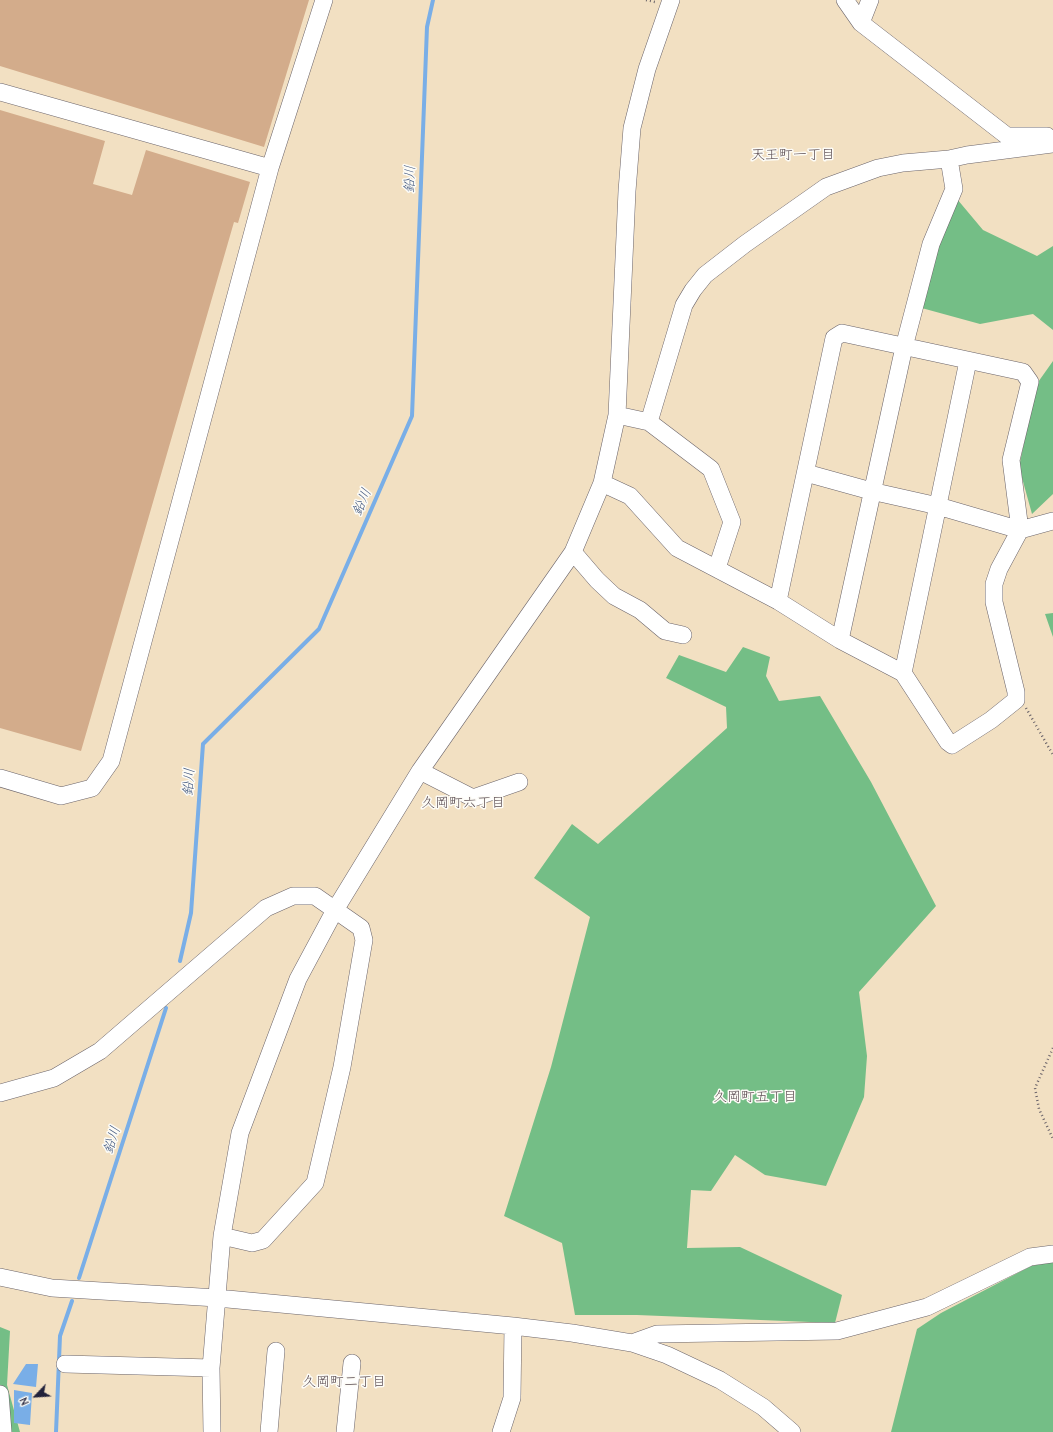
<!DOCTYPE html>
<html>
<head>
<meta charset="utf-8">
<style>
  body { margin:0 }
  #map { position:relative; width:1053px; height:1432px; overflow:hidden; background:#f2e0c2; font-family:"Comic Neue",sans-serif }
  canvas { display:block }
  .north { position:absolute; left:16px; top:1376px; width:40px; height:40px; -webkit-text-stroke:3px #fdfcf7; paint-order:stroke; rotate:245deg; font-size:11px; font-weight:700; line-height:16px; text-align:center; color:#22223b }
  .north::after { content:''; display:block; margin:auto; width:14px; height:18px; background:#22223b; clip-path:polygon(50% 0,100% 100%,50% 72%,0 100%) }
</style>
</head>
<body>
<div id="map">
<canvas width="1053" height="1432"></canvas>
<div class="north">N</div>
</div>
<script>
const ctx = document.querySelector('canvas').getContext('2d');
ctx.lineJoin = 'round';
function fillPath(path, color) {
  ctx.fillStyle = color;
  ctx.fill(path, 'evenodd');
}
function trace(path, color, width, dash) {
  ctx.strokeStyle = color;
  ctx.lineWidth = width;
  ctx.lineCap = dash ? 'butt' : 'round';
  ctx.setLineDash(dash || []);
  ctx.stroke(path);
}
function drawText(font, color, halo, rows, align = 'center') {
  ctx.font = font + ' "Comic Neue","Klee One",sans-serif';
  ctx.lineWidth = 3;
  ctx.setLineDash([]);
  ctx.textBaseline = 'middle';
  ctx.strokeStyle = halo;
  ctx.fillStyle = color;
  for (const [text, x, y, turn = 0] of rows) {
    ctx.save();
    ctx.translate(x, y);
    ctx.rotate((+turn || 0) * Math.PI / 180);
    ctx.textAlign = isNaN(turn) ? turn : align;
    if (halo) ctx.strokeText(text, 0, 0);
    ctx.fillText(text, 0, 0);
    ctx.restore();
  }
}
fillPath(new Path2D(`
  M957,199L983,230L1037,256L1053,246V330L1033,314L980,324L918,307L934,243Z
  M1053,361V494L1032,514L1019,467L1036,385Z
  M1053,613V637L1045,614Z
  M743,647L770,657L766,676L779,701L820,696L871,782L936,906L859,992L867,1056L864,1097L826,1186L765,1175L735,1155L711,1191L691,1190L687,1248L740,1247L842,1295L835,1323L637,1315H575L562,1243L504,1216L551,1067L590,917L534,878L572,824L598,844L727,728L726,707L666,678L679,655L726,672Z
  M1053,1262V1432H891L917,1329L941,1313L1031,1266Z
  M0,1327L10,1331L7,1385L20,1432H0Z`), '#74be86');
fillPath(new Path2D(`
  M26,1364H38L36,1387L13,1384Z
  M14,1390L32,1393L30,1425L14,1423Z`), '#79aee7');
trace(new Path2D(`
  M180,961L191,913L203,744L319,629L412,416L427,27L433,0
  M79,1278L166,1008
  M56,1432L60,1336L72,1301`), '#79aee7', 4);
fillPath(new Path2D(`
  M0,0H309L264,147L0,66Z
  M0,110L105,141L93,184L132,195L146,150L250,182L238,223L234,222L81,751L0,728Z`), '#d3ac8b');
const minor = new Path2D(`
  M845,0L861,23L1007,136H1047
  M861,23L870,0
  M0,92L270,168
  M617,415L649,422L684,305L693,290L705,275L745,244L826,187L878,168L903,163L949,159L967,155L1053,144
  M649,422L711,469L732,522L717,568
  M806,473L871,491L938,506L1020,530L1053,521
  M602,483L630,496L677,548L778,601L840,640L903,673L948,742L952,745L991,720L1016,700V692L994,602V584L999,569L1020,530L1011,460L1030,382L1023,372L842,333L834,338L778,601
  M573,552L597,580L614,596L640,610L665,631L683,635
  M840,640L904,347L931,244L954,189L949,159
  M903,673L968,361
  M420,771L473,798L519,782
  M0,778L61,796L92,788L111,761L270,168L324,0
  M0,1093L54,1078L100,1051L266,908L293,896H315L361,928L364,940L342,1067L315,1183L263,1240L252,1243L222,1236
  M0,1277L52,1288L217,1298L513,1326L572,1333L632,1343L667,1355L720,1380L763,1407L792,1432
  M632,1343L657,1334L837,1331L927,1307L1030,1257L1053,1254
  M65,1364L211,1368
  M0,1394L3,1432
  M212,1432L211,1368L222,1236L240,1133L298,979L335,910L420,771L573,552L602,483L617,415L627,191L632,128L647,69L671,0
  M269,1432L276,1351
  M345,1432L352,1363
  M501,1432L512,1398L513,1326`);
trace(minor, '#6b646a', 18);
trace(new Path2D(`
  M646,0L655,2
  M1026,708L1053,755
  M1053,1048L1035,1088L1039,1109L1053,1139`), '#6b646a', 2.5, [1, 3]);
trace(minor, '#fff', 17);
drawText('14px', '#605257', '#fdfcf7', [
  ["天王町一丁目",793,155],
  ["久岡町六丁目",463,803],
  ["久岡町五丁目",755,1097],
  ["久岡町二丁目",344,1382]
]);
drawText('italic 14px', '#455a80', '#fdfcf7', [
  ["鉛川",410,179,-88],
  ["鉛川",362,502,-66],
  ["鉛川",189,782,-86],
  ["鉛川",112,1140,-72]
]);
</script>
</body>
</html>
